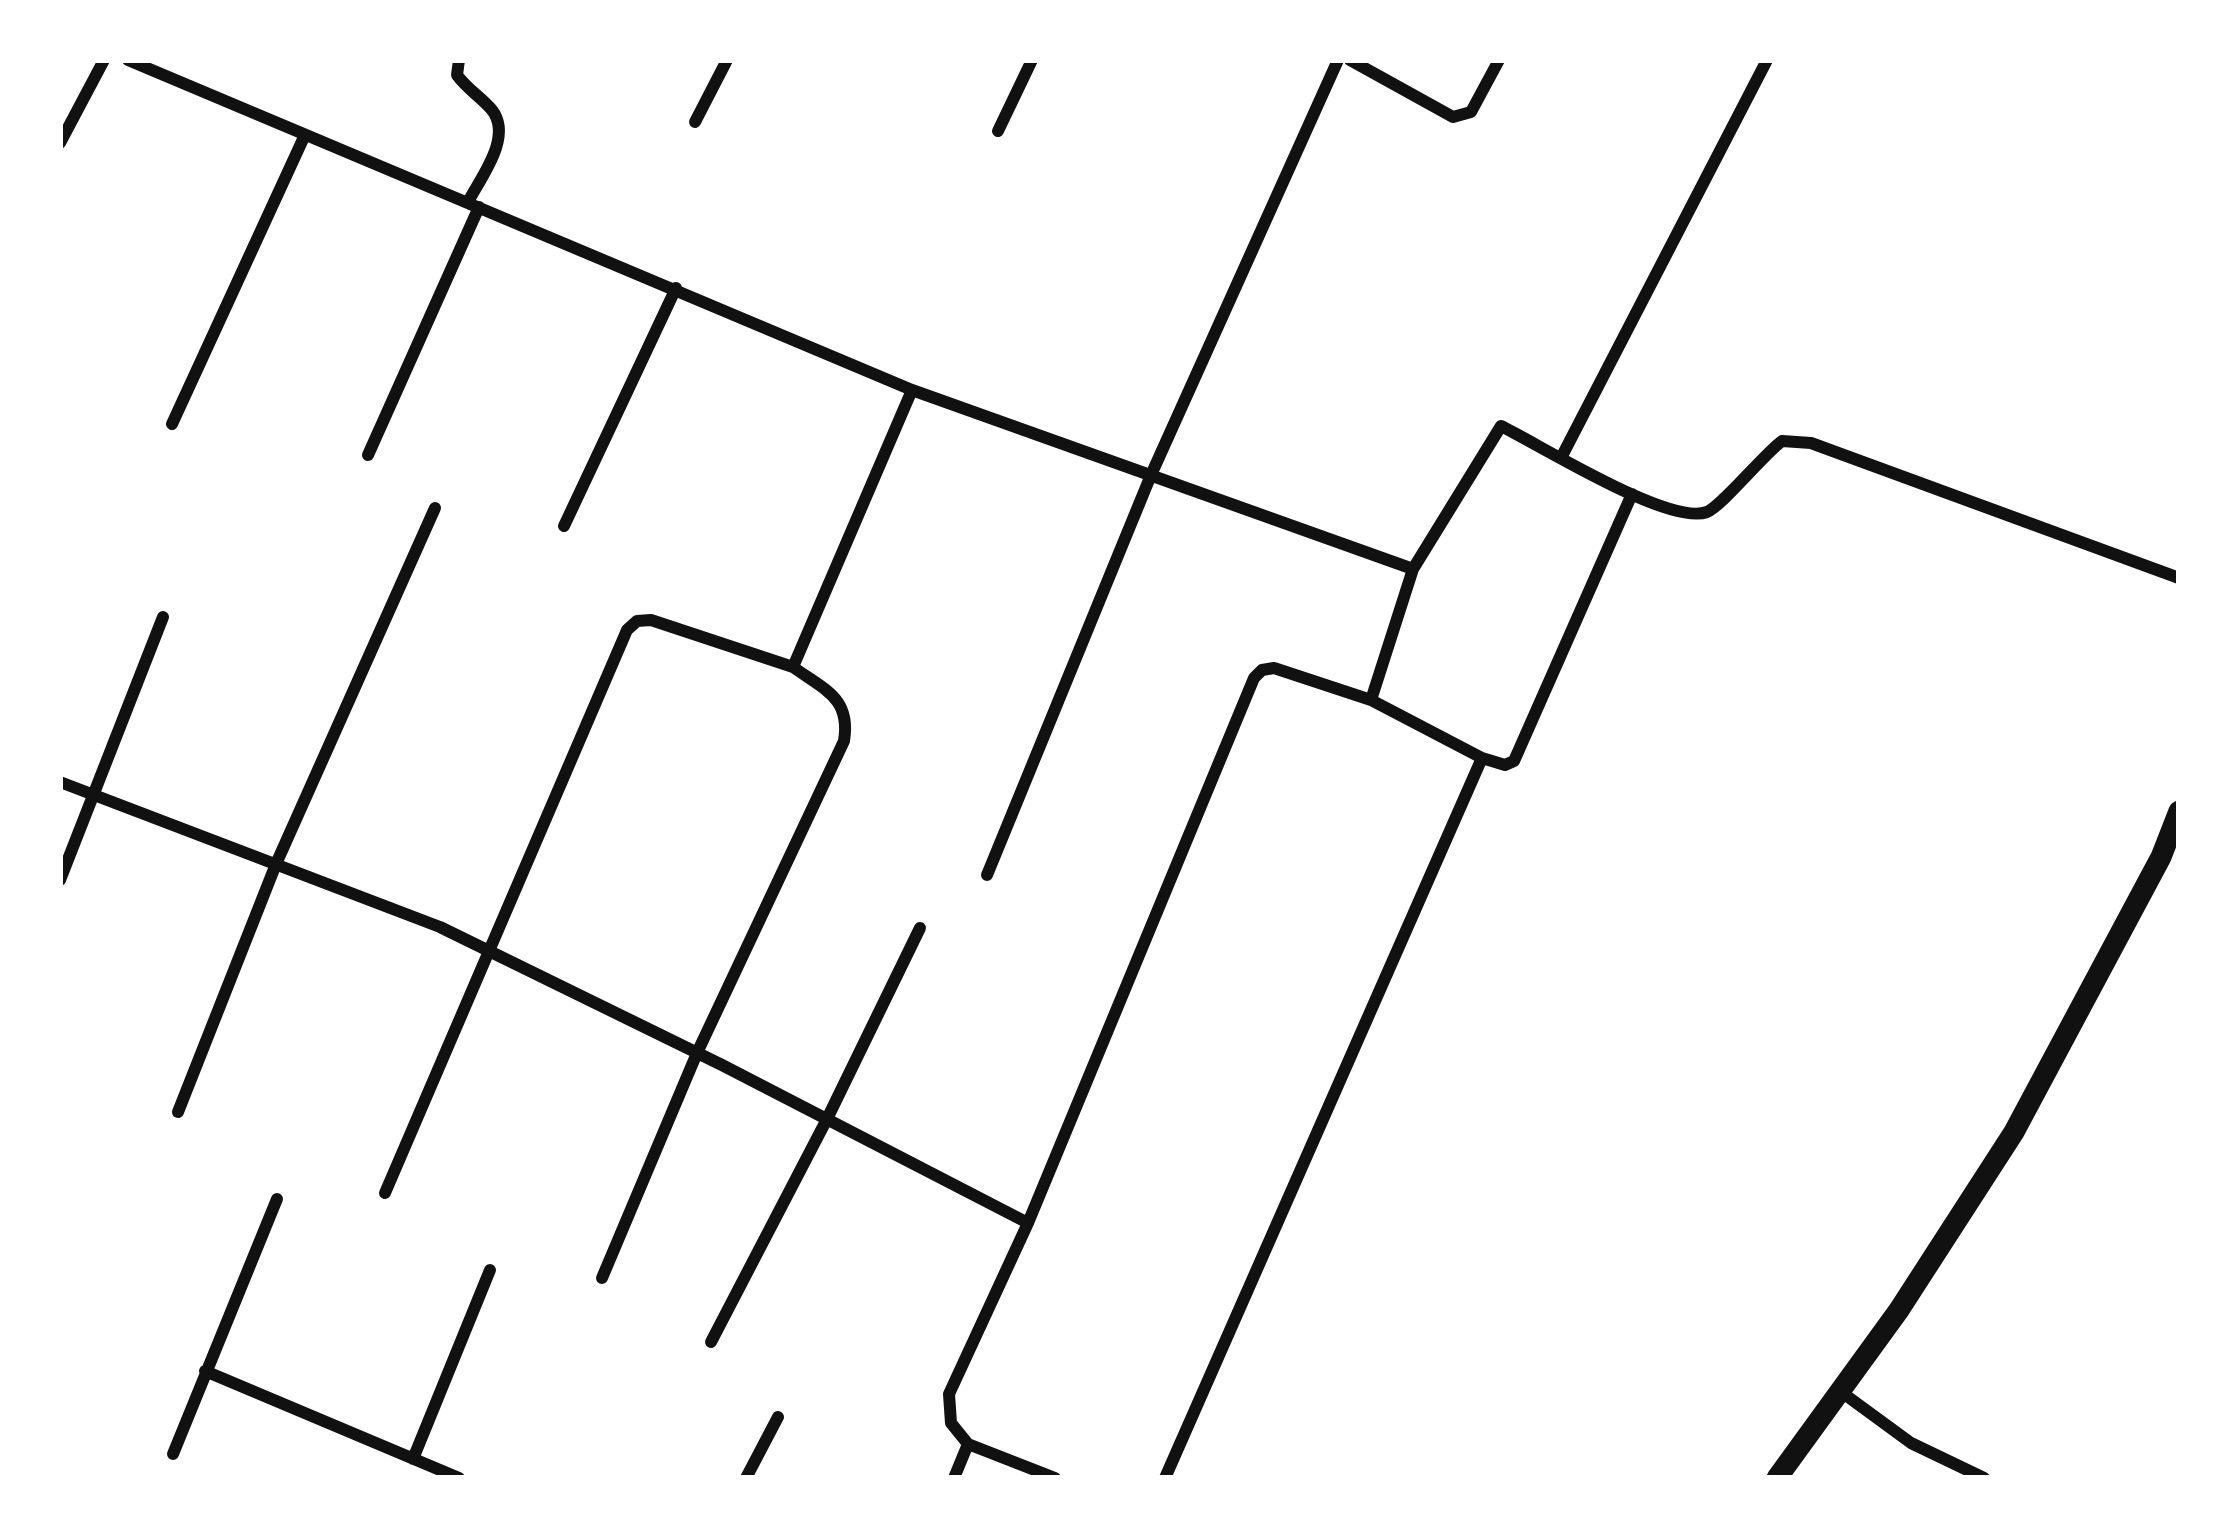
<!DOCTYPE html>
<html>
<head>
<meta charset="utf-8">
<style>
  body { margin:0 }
  #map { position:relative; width:2239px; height:1538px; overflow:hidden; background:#fff; font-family:"Source Serif 4",serif }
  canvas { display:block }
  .frame { position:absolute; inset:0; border:63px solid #fff; pointer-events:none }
</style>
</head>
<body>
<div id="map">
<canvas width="2239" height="1538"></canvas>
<div class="frame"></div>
</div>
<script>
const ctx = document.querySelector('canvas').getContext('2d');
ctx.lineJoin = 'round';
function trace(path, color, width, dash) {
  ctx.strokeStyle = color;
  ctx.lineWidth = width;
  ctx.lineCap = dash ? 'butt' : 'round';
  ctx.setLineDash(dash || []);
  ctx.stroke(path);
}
trace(new Path2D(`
  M128,60L912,390L1413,569L1501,426C1542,446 1669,526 1707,512C1722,506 1763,455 1782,441L1811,443L2179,578
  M459,60L457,75C467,89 481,97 492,110C513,137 481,177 468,202
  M1350,60L1453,117L1471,112L1499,60
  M695,122L727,60
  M998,131L1032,60
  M60,143L104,60
  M172,424L304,137
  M368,455L479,207
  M1562,456L1767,60
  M564,526L676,288
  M1482,758L1505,765L1514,761L1632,494
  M60,782L440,927L722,1065L1028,1223L949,1394L951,1423L968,1444L1055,1478
  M987,875L1151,475L1338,60
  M60,880L163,617
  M178,1112L276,864L435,508
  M385,1193L627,630L637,621L651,620L793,667L912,390
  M1028,1223L1254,678L1262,670L1274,668L1371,700
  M602,1278L697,1053L844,741C851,698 825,690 793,667
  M711,1342L827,1119L920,928
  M205,1371L459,1478
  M1840,1391L1911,1443L1984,1478
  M173,1454L277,1199
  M413,1459L490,1270
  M746,1478L778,1417
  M954,1478L968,1444
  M1165,1478L1482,758L1371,700L1413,569`), '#111', 12);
trace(new Path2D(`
  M1777,1478L1899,1310L2014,1132L2161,857L2179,811`), '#111', 21);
</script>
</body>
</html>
